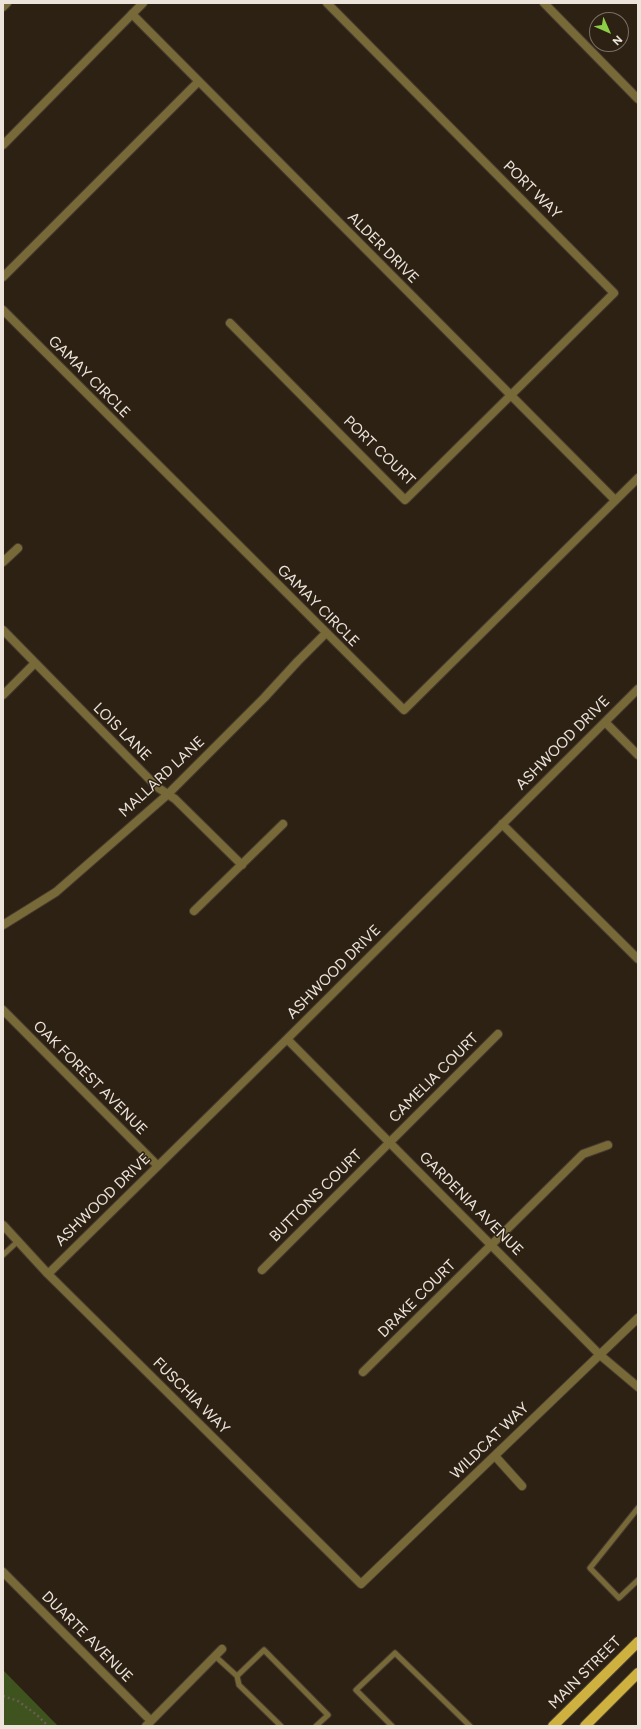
<!DOCTYPE html>
<html>
<head>
<meta charset="utf-8">
<style>
  body { margin:0 }
  #map { position:relative; width:641px; height:1729px; overflow:hidden; background:#2d2114; font-family:Figtree,sans-serif }
  canvas { display:block }
  .frame { position:absolute; inset:0; border:4px solid #ece4db; pointer-events:none }
  .north { position:absolute; left:589px; top:12px; width:40px; height:40px; box-sizing:border-box; background:#2d2114; border:1px solid #796f64; border-radius:50%; rotate:135deg; font-size:11px; font-weight:700; line-height:16px; text-align:center; color:#ece4db }
  .north::after { content:''; display:block; margin:auto; width:14px; height:18px; background:#8cce45; clip-path:polygon(50% 0,100% 100%,50% 72%,0 100%) }
</style>
</head>
<body>
<div id="map">
<canvas width="641" height="1729"></canvas>
<div class="frame"></div>
<div class="north">N</div>
</div>
<script>
const ctx = document.querySelector('canvas').getContext('2d');
ctx.lineJoin = 'round';
function fillPath(path, color) {
  ctx.fillStyle = color;
  ctx.fill(path, 'evenodd');
}
function trace(path, color, width, dash) {
  ctx.strokeStyle = color;
  ctx.lineWidth = width;
  ctx.lineCap = dash ? 'butt' : 'round';
  ctx.setLineDash(dash || []);
  ctx.stroke(path);
}
function drawText(font, color, halo, rows, align = 'center') {
  ctx.font = font + ' Figtree,sans-serif';
  ctx.lineWidth = 3;
  ctx.setLineDash([]);
  ctx.textBaseline = 'middle';
  ctx.strokeStyle = halo;
  ctx.fillStyle = color;
  for (const [text, x, y, turn = 0] of rows) {
    ctx.save();
    ctx.translate(x, y);
    ctx.rotate((+turn || 0) * Math.PI / 180);
    ctx.textAlign = isNaN(turn) ? turn : align;
    if (halo) ctx.strokeText(text, 0, 0);
    ctx.fillText(text, 0, 0);
    ctx.restore();
  }
}
fillPath(new Path2D(`
  M3,1670L58,1726H3Z`), '#3f531f');
const service = new Path2D(`
  M3,1255L17,1242
  M638,1508L590,1568L619,1598L638,1580
  M215,1656L237,1676
  M281,1726L239,1685L237,1676L264,1650L328,1715L316,1726
  M392,1726L356,1690L395,1653L470,1726`);
const minor = new Path2D(`
  M544,3L638,99
  M3,7L7,3
  M132,14L615,500
  M3,277L198,82
  M3,310L404,710L638,478
  M230,323L405,500L614,293L327,3
  M3,562L18,548
  M3,630L157,787L175,799L242,865
  M3,695L34,664
  M605,722L638,755
  M502,824L638,959
  M194,911L283,824
  M3,925L56,892L167,795L264,698L298,661L326,633
  M3,1010L158,1166
  M287,1039L600,1355L638,1387
  M3,1225L48,1274L361,1584L638,1318
  M262,1270L498,1034
  M48,1274L287,1039L638,689
  M363,1372L583,1154L608,1145
  M495,1456L522,1486
  M3,1572L151,1721
  M146,1726L222,1649`);
const tertiary = new Path2D(`
  M3,145L143,3`);
const primary = new Path2D(`
  M553,1726L638,1642
  M585,1726L638,1673`);
trace(service, '#483c30', 7);
trace(minor, '#483c30', 10);
trace(tertiary, '#483c30', 10);
trace(primary, '#483c30', 12);
trace(new Path2D(`
  M3,1696L18,1701L37,1715L48,1726`), '#685d51', 2.5, [2, 3]);
trace(service, '#786a38', 5);
trace(minor, '#786a38', 8);
trace(tertiary, '#786a38', 8);
trace(primary, '#ceb13e', 10);
drawText('15px', '#ece4db', '#2d2114', [
  ["PORT WAY",532,190,45],
  ["ALDER DRIVE",383,248,45],
  ["GAMAY CIRCLE",89,377,45],
  ["PORT COURT",379,451,44],
  ["GAMAY CIRCLE",318,606,45],
  ["LOIS LANE",122,732,45],
  ["ASHWOOD DRIVE",563,743,-45],
  ["MALLARD LANE",162,777,-43],
  ["ASHWOOD DRIVE",334,972,-45],
  ["OAK FOREST AVENUE",90,1078,45],
  ["CAMELIA COURT",434,1078,-45],
  ["BUTTONS COURT",316,1196,-45],
  ["ASHWOOD DRIVE",103,1200,-44],
  ["GARDENIA AVENUE",471,1204,45],
  ["DRAKE COURT",417,1299,-45],
  ["FUSCHIA WAY",191,1396,45],
  ["WILDCAT WAY",490,1441,-44],
  ["DUARTE AVENUE",87,1637,45],
  ["MAIN STREET",585,1673,-45]
]);
</script>
</body>
</html>
